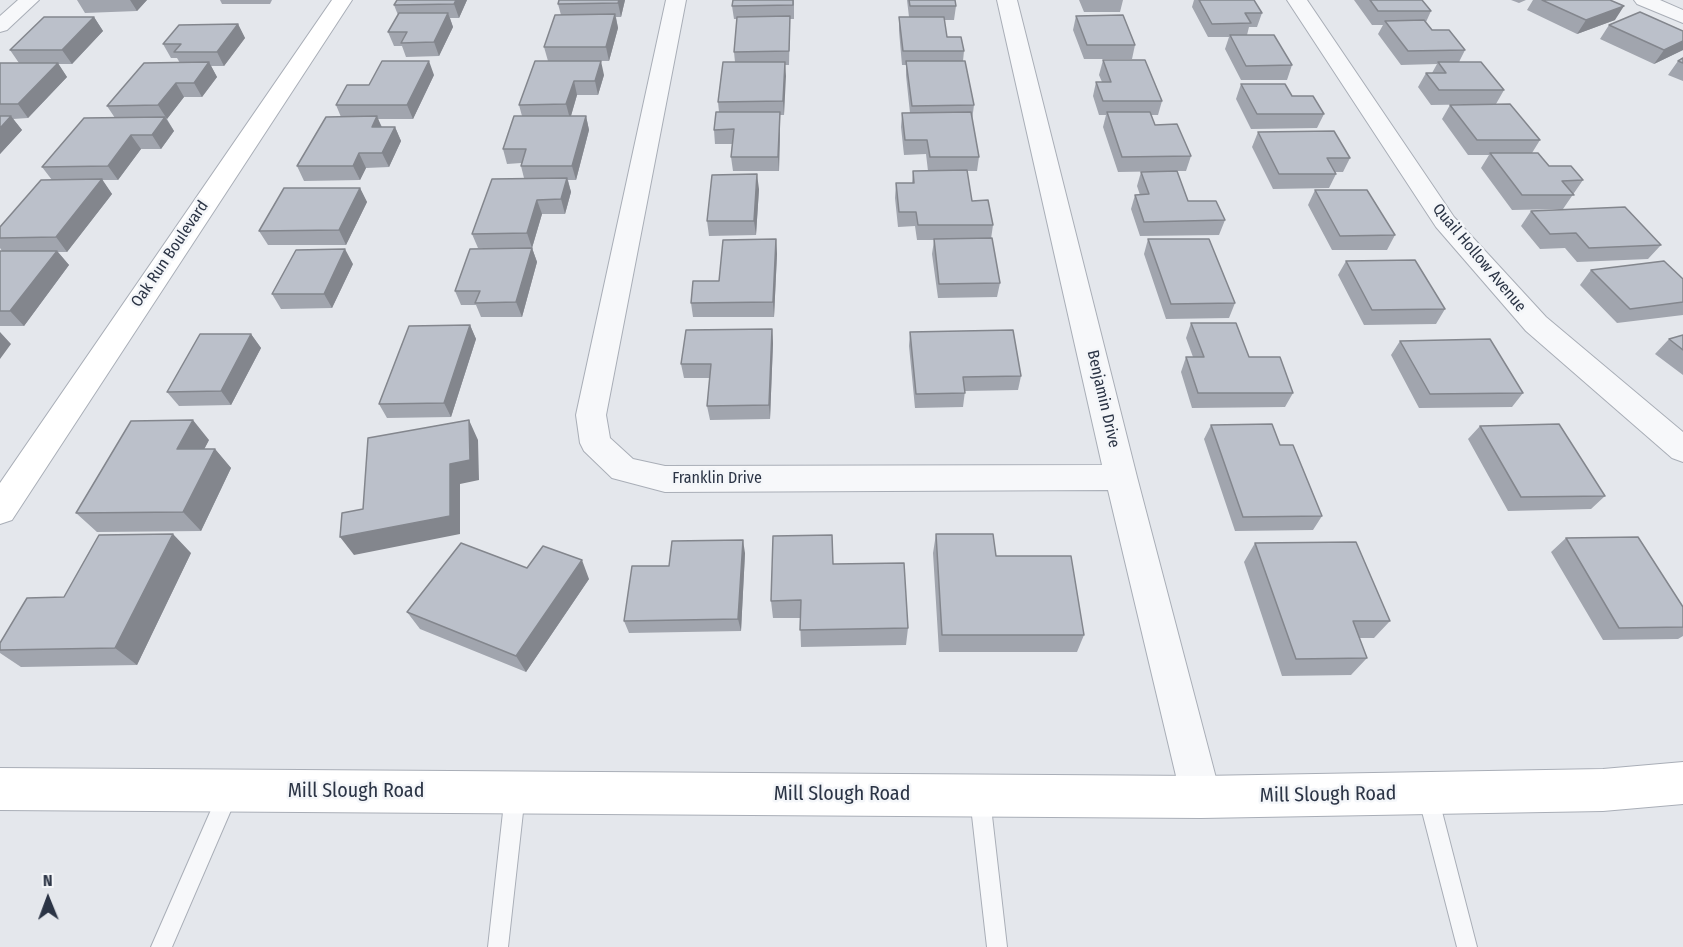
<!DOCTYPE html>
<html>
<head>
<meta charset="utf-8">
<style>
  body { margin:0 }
  #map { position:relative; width:1683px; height:947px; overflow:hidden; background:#e4e7ec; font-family:"Fira Sans Condensed",sans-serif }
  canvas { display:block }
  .north { position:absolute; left:18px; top:869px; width:60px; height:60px; -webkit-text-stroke:4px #f4f6f9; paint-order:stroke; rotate:359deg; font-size:16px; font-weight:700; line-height:24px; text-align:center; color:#2b3445 }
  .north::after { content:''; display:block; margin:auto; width:21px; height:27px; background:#2b3445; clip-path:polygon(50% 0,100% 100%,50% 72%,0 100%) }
</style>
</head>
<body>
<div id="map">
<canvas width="1683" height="947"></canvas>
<div class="north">N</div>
</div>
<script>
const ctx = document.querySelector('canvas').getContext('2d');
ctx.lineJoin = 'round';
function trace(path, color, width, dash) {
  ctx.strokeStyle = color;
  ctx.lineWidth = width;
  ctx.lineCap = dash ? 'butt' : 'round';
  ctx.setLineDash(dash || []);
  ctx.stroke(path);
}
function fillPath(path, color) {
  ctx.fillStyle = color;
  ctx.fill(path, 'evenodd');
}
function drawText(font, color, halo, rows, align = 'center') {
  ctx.font = font + ' "Fira Sans Condensed",sans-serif';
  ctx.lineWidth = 5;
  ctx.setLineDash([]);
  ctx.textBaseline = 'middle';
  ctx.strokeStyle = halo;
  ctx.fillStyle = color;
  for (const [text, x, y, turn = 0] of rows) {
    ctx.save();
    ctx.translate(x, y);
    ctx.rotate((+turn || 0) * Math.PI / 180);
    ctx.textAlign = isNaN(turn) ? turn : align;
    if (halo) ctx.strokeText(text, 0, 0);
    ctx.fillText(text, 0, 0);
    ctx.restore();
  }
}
const lane = new Path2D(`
  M228,785L235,787L238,794L172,947H151L221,787Z
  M515,785L522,787L525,794L508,947H488L505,794L508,787Z
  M1428,786L1435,789L1438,796L1477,947H1457L1418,796L1421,789Z
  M980,788L987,791L990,798L1007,947H987L970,798L973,791Z`);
const street = new Path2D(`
  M18,0H39L7,30L0,32V16Z
  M666,0H686L606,415L610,438L633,459L665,466L1102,465L997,0H1017L1137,477L1221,797L1215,811L1201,817L1187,811L1181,797L1108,490L665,492L612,478L584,451L580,443L576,415Z
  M1287,0H1307L1454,217L1546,317L1683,432V462L1672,458L1526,331L1436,227Z
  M1634,0H1660L1683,10V23L1637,4Z`);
const secondary = new Path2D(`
  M332,0H352L12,520L0,524V483Z
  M1683,762V804L1603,811L1201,818L0,810V768L1201,776L1603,769Z`);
trace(lane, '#a9aeb7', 2);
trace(street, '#a9aeb7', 2);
trace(secondary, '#a9aeb7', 2);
fillPath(lane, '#f7f8fa');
fillPath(street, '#f7f8fa');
fillPath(secondary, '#fff');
fillPath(new Path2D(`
  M77,0H147L137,11L85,13Z
  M220,0H272L270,4H222Z
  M467,0L459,18H450L453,27L439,56L406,57L402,46H394L388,32L398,15L394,5Z
  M559,0H625L621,17H616L618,28L609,61H548L544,47L561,15L558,4Z
  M794,0V19H790L789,65H785L784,115H780V126L779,171H733L731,157L732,144H715L714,130L719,112L718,102L735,62L734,52L737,19H734L732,6Z
  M907,0H955L956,6L954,20H944L947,37L964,51L963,61L974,105L972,120L979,157L977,171H967L972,201L993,225L991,239L1000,283L997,297L938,298L932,254L934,240H917L915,226L898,227L895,198L896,183H912L913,171H928L926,154L904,155L901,127L902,113H910L906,75V65H902L899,31V17H909Z
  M1079,0H1123L1120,12H1084Z
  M1194,0H1254L1262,13L1257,27H1249L1247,35L1292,65L1287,80H1241L1225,49L1229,37H1208L1192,7Z
  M1354,0H1422L1431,11L1426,22L1432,30L1465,50L1459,62L1504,90L1496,104L1431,105L1418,87L1426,73H1432L1437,64L1401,65L1378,34L1383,25H1372Z
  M1511,0H1526L1519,3Z
  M1533,0H1610L1615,20L1577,34L1527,10Z
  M1076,16L1135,45L1132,59H1084L1073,30Z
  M94,17L103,31L72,64H58L67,77L28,118L13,119L22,130L0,154V63H19L10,50Z
  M238,24L245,38L224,66H211L217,77L202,97H184L167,119L174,131L161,149H141L118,180H102L112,194L67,252H58L69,265L24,326H0V251H2L0,248V227L52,180L42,167L115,118L107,106L180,63L177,58H171L163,44Z
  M1609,25L1683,31V50L1654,64L1600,39Z
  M1683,58V81L1668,75L1678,61Z
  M1103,60L1162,101L1158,115H1151L1155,125L1191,156L1186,171H1177L1188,201L1225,220L1219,235L1140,236L1131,209L1135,195H1140L1137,186L1141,172L1176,171L1118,172L1103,127L1106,115H1099L1093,96L1096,82H1102L1099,75Z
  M535,61L604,75L598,95H577L571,116H586L589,130L576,180H568L571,192L565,214H542L532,248H478L472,234L524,178L521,166V163L507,164L503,149L522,116L519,105Z
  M434,75L413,119H378L382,127H395L401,141L389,167L366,168L360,180L304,181L297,166L341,117L336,105L369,85Z
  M1241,84L1292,96L1324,114L1317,128L1251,129L1236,99Z
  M1450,105L1540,140L1532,153L1549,166L1583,180L1563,209L1512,210L1481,168L1489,155H1468L1442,119Z
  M1258,132L1350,158L1343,172H1335L1336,174L1329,188L1273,189L1252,147Z
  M360,188L367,202L346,245H268L259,231Z
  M759,189L756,235L709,236L707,221Z
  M1315,190L1395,235L1387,250H1332L1308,205Z
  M1531,211L1661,245L1648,259L1577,262L1565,248L1540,249L1521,226Z
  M776,239L777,254L774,317H693L691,303Z
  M1148,239L1235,303L1229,318L1166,319L1144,254Z
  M532,248L537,262L522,317H481L476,305H461L455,291Z
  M1346,261L1445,309L1436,324L1364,325L1338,275Z
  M353,264L332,308L281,309L272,294Z
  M1591,270L1683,279V315L1617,323L1580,285Z
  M1191,323L1249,357L1293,393L1285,407L1192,408L1181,372L1186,357H1193L1186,338Z
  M470,325L476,339L451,417L387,418L379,404Z
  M772,329L773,343L770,419L710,420L707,406L710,378H684L681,364Z
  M910,332L1021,376L1018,390L965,391L963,407L915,408L909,346Z
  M251,334L261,348L231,405L179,406L167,392Z
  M1683,335V375L1655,354L1669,339Z
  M1400,341L1523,393L1512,407L1419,408L1391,355Z
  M1211,425L1280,445L1322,516L1313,530L1235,531L1204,439Z
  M1480,426L1605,496L1591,509L1508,511L1468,439Z
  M209,440L204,449H215L231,468L201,531L97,532L76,513Z
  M936,534L996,556L1084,635L1077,652H939L933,553Z
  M1566,538L1683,607V636L1678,639L1603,640L1551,552Z
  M1255,543L1390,621L1374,638H1359L1367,658L1351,675L1282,676L1244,562Z
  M191,553L137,665L21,667L0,653V643Z
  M745,553L741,631L629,633L624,621L669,566Z
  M833,564L908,628L906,645L801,647L800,618H773L771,601Z
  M527,568L589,579L526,672L420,629L407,612Z`), '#a1a5ae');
fillPath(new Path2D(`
  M130,0H147L137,11Z
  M456,0H467L459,18L454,4Z
  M619,0H625L621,17L618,3Z
  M1624,6L1615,20L1577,34L1586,20Z
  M448,13L453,27L439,56L434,42Z
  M615,14L618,28L609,61L606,47Z
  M94,17L103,31L72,64L62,50Z
  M238,24L245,38L224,66L217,52Z
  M1683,41V50L1654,64L1664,50Z
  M429,61L434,75L413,119L407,105Z
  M601,61L604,75L598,95L595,81Z
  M209,62L217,77L202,97L194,83Z
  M785,62L786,76L784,115L783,101Z
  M58,63L67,77L28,118L18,104Z
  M574,81L577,95L570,119L566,104Z
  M176,83L184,97L167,119L158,105Z
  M780,112V126L779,171L778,157Z
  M11,116L22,130L0,154V128Z
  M377,116L383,131L372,127Z
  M586,116L589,130L576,180L572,166Z
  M165,117L174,131L161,149L152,135Z
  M395,127L401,141L389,167L382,153Z
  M131,135L141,149L118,180L108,166Z
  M359,153L366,168L360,180L353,166Z
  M757,174L759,189L756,235L754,221Z
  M567,178L571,192L565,214L561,199Z
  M102,179L112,194L67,252L56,237Z
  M360,188L367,202L346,245L339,230Z
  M537,200L542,214L532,248L527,233Z
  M776,239L777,254L774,317L773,302Z
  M532,248L537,262L522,317L516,302Z
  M345,249L353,264L332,308L324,294Z
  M57,251L69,265L24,326L10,311Z
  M470,325L476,339L451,417L444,403Z
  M772,329L773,343L770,419L769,405Z
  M0,332L11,344L0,359Z
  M251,334L261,348L231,405L221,391Z
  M193,420L209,440L194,469L177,449Z
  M469,420L478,440L479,480L460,484V534L354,555L340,537L450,464Z
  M215,449L231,468L201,531L183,512Z
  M173,534L191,553L137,665L115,648Z
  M743,540L745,553L741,631L738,619Z
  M582,560L589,579L526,672L516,656Z`), '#83868d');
const building = new Path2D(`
  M397,0H456L454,4L394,5Z
  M559,0H619L618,3L558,4Z
  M733,0H793V5L732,6Z
  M909,0H955L956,6H910Z
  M1199,0H1254L1262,13H1245L1251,23L1212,24Z
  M1370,0H1422L1431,11H1378Z
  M1542,0H1610L1624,6L1586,20Z
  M1640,12L1683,31V41L1664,50L1609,25Z
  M399,13H448L434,42L401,43L407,32H388Z
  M615,14L606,47H544L555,15Z
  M1123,15L1135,45H1087L1076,16Z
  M790,16L789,51L734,52L737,17Z
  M44,17H94L62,50H10Z
  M899,17H944L947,37H961L964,51H903Z
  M1424,20L1432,30H1449L1465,50L1408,51L1385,21Z
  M238,24L217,52H174L181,44H163L179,25Z
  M1230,35H1274L1292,65L1246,66Z
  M1683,58V63L1678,61Z
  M1103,60H1145L1162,101H1103L1096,82H1111Z
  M382,61H429L407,105H336L347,85H369Z
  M535,61H601L595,81H574L566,104L519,105Z
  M906,61H965L974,105L912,106Z
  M209,62L194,83H176L158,105L107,106L144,63Z
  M723,62H785L783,101L718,102Z
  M1438,62H1481L1504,90H1439L1426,73H1446Z
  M0,63H58L18,104H0Z
  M1241,84H1285L1292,96H1313L1324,114H1257Z
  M1510,104L1540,140H1477L1450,105Z
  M716,112H780L778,157H731L734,129L714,130Z
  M971,112L979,157H930L927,140H905L902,113Z
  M1107,112H1150L1155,125L1177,124L1191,156L1122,157Z
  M0,116H11L0,128Z
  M377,116L372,127H395L382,153H359L353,166H297L326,117Z
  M514,116H586L572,166H521L526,149H503Z
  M165,117L152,135H131L108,166L42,167L84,118Z
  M1334,131L1350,158H1327L1336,174H1279L1258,132Z
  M1490,153H1538L1549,166H1571L1583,180L1562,181L1574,195H1522Z
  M967,170L972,201L988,200L993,225H918L916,212H899L896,183H914L913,171Z
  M1177,171L1188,201H1216L1225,220L1144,222L1135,195L1149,194L1141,172Z
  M757,174L754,221H707L712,175Z
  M567,178L561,199L537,200L527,233L472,234L492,179Z
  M102,179L56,237L0,238V227L41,180Z
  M284,188H360L339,230L259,231Z
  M1315,190H1367L1395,235L1340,236Z
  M1625,207L1661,245L1589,248L1576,233L1550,234L1531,211Z
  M992,238L1000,283L939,284L934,239Z
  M776,239L773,302L691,303L693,281H719L723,240Z
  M1148,239H1209L1235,303L1171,304Z
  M532,248L516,302L475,303L480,291H455L470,249Z
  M345,249L324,294H272L296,250Z
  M0,251H57L10,311H0Z
  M1415,260L1445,309L1372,310L1346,261Z
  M1664,261L1683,279V302L1630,309L1591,270Z
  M1191,323H1236L1249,357H1280L1293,393H1198L1186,357H1204Z
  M470,325L444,403L379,404L409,326Z
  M772,329L769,405L707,406L711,364H681L686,330Z
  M1013,330L1021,376L963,377L965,393L916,394L910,332Z
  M200,334H251L221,391L167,392Z
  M1683,335V350L1669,339Z
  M1490,339L1523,393L1430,394L1400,341Z
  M193,420L177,449H215L183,512L76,513L131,421Z
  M469,420L470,460L450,464V516L340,537L342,513L363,509L368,438Z
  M1272,424L1280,445H1293L1322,516L1243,517L1211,425Z
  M1559,424L1605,496L1521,497L1480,426Z
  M173,534L115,648L0,650V643L27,598L64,597L99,535Z
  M936,534H993L996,556H1071L1084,635H942Z
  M832,535L833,564L904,563L908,628L800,630L801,600L771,601L773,536Z
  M1638,537L1683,607V627L1619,628L1566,538Z
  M743,540L738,619L624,621L632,566H669L672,541Z
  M1356,542L1390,621H1353L1367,658L1296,659L1255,543Z
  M461,543L527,568L543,546L582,560L516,656L407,612Z`);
fillPath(building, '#bbc0ca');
trace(building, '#83868d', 1.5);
drawText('16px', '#2b3445', '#f4f6f9', [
  ["Oak Run Boulevard",170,254,-56],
  ["Quail Hollow Avenue",1479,258,50],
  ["Benjamin Drive",1103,399,77],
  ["Franklin Drive",717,479]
]);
drawText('20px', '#2b3445', '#f4f6f9', [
  ["Mill Slough Road",356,791],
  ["Mill Slough Road",842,794],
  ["Mill Slough Road",1328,795,-1]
]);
</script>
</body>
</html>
